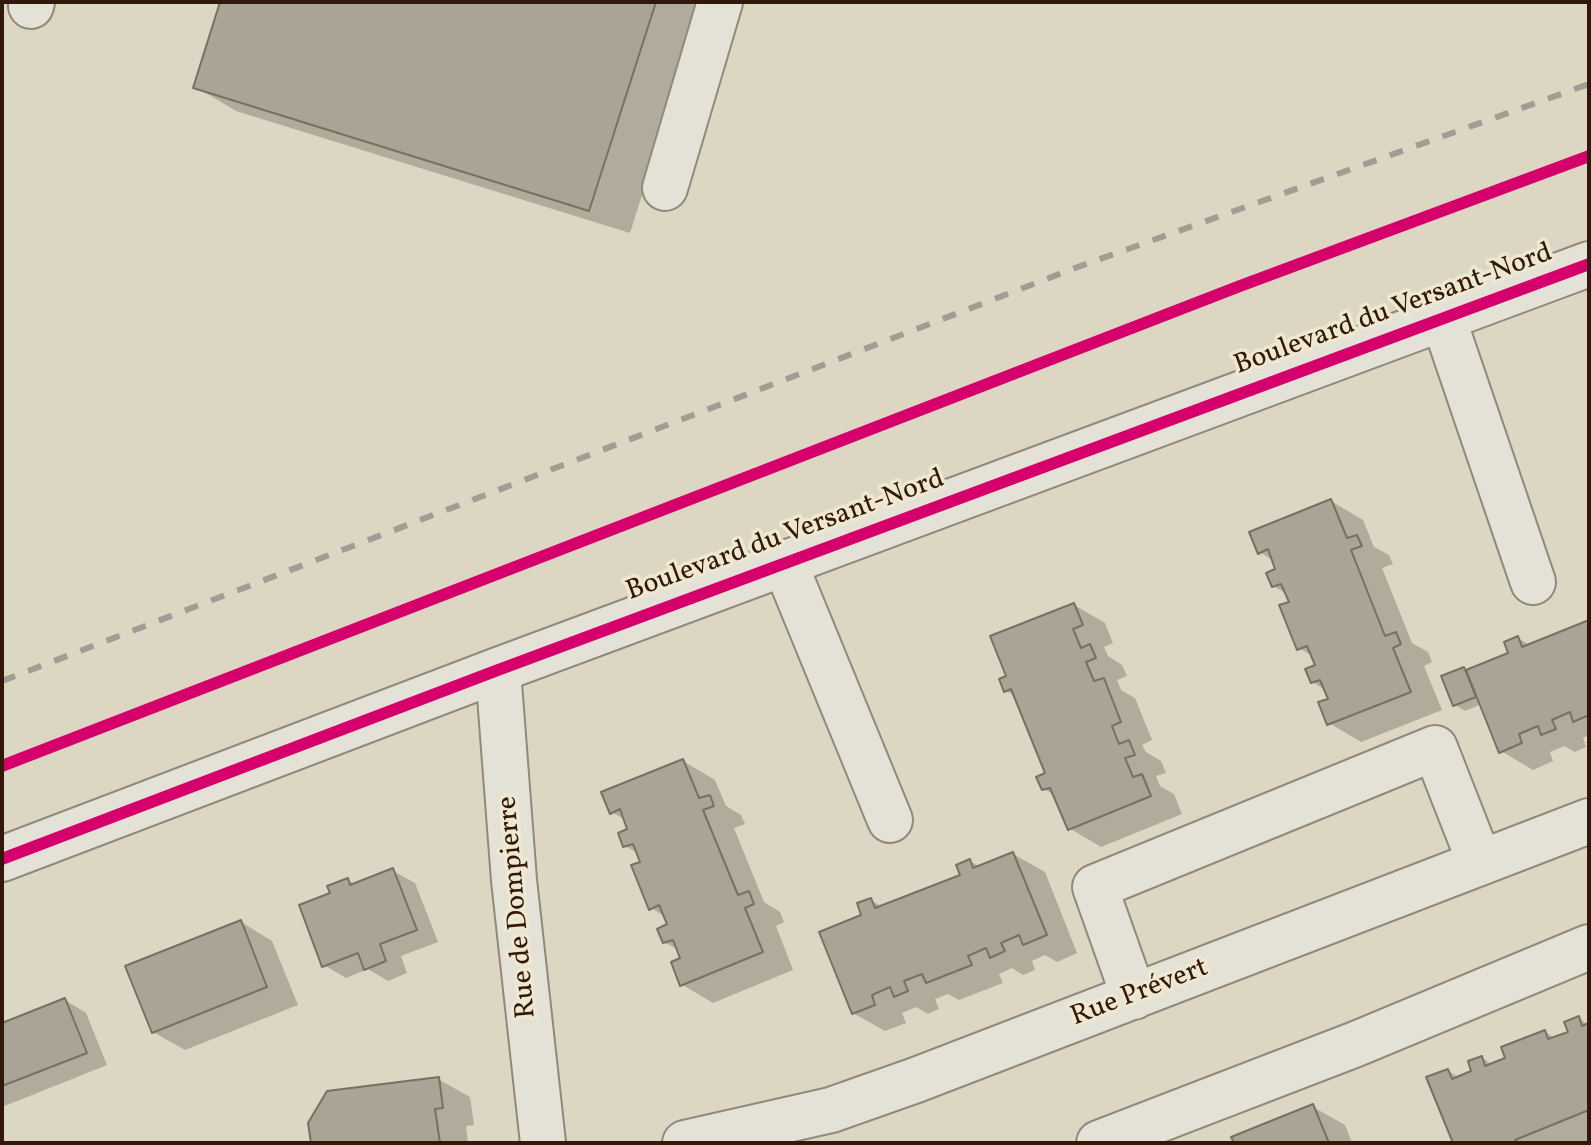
<!DOCTYPE html>
<html>
<head>
<meta charset="utf-8">
<style>
  body { margin:0 }
  #map { position:relative; width:1591px; height:1145px; overflow:hidden; background:#dcd6c2; font-family:Vollkorn,serif }
  canvas { display:block }
  .frame { position:absolute; inset:0; border:4px solid #32180a; pointer-events:none }
</style>
</head>
<body>
<div id="map">
<canvas width="1591" height="1145"></canvas>
<div class="frame"></div>
</div>
<script>
const ctx = document.querySelector('canvas').getContext('2d');
ctx.lineJoin = 'round';
function fillPath(path, color) {
  ctx.fillStyle = color;
  ctx.fill(path, 'evenodd');
}
function trace(path, color, width, dash) {
  ctx.strokeStyle = color;
  ctx.lineWidth = width;
  ctx.lineCap = dash ? 'butt' : 'round';
  ctx.setLineDash(dash || []);
  ctx.stroke(path);
}
function drawText(font, color, halo, rows, align = 'center') {
  ctx.font = font + ' Vollkorn,serif';
  ctx.lineWidth = 7;
  ctx.setLineDash([]);
  ctx.textBaseline = 'middle';
  ctx.strokeStyle = halo;
  ctx.fillStyle = color;
  for (const [text, x, y, turn = 0] of rows) {
    ctx.save();
    ctx.translate(x, y);
    ctx.rotate((+turn || 0) * Math.PI / 180);
    ctx.textAlign = isNaN(turn) ? turn : align;
    if (halo) ctx.strokeText(text, 0, 0);
    ctx.fillText(text, 0, 0);
    ctx.restore();
  }
}
fillPath(new Path2D(`
  M222,2H703L630,233L236,111L196,87Z
  M1331,501L1363,520L1374,547L1389,555L1393,564L1382,568L1412,643L1428,652L1432,662L1424,666L1442,710L1361,742L1329,723L1330,700L1326,690L1312,682L1317,666L1314,657L1299,648L1292,603L1288,594L1273,586L1278,570L1274,561L1260,552Z
  M1074,605L1105,623L1113,643L1104,647L1108,656L1122,665L1127,676L1117,680L1121,690L1135,698L1152,740L1142,745L1146,752L1161,761L1166,773L1156,776L1160,786L1174,794L1182,814L1101,847L1069,828L1056,796L1044,789L1047,774L1016,696L1006,691L1009,677Z
  M1589,622V735L1583,738L1586,747L1575,752L1564,746L1550,752L1553,761L1533,770L1501,751L1482,704L1465,711L1455,705L1464,669L1468,671L1511,654L1518,638L1531,646Z
  M683,761L715,780L726,806L741,815L745,824L734,828L764,902L780,912L784,922L776,926L793,970L713,1003L681,984L683,959L679,950L664,942L670,925L666,917L651,908L640,854L625,846L630,830L627,821L612,812Z
  M1013,854L1045,872L1077,953L1057,962L1045,955L1032,961L1035,970L1023,975L1012,968L999,974L1003,983L959,1000L948,994L935,999L939,1009L928,1014L916,1007L902,1013L906,1023L885,1031L853,1013L864,916L870,900L883,907L962,876L970,861L980,867Z
  M393,871L415,883L438,942L401,956L407,973L388,981L368,969L346,978L324,965L332,894L348,880L356,885Z
  M241,922L272,941L298,1005L185,1050L153,1032Z
  M65,1000L86,1013L107,1065L2,1107V1025Z
  M1578,1018L1589,1025V1141L1584,1143H1455L1448,1071L1460,1078L1474,1072L1482,1058L1493,1065L1508,1059L1545,1032L1556,1039L1571,1033Z
  M438,1079L470,1097L474,1125L466,1126L468,1143H313Z
  M1313,1107L1345,1125L1352,1143H1236Z`), '#0003');
const building = new Path2D(`
  M220,2H656L589,211L193,88Z
  M1331,499L1347,538L1357,535L1362,546L1351,550L1385,636L1396,632L1401,644L1393,648L1411,692L1327,725L1318,702L1328,699L1320,680L1311,683L1305,669L1315,665L1307,646L1297,650L1279,605L1289,602L1281,584L1272,587L1266,573L1275,569L1268,549L1258,554L1249,532Z
  M1074,603L1083,625L1073,629L1081,648L1090,644L1096,658L1086,662L1094,681L1104,678L1121,722L1112,726L1119,744L1129,740L1135,755L1125,758L1133,777L1142,774L1151,796L1068,830L1050,788L1042,790L1036,777L1045,773L1011,689L1004,692L999,679L1006,676L990,636Z
  M1589,620V715L1573,722L1570,712L1552,720L1556,729L1541,735L1538,726L1519,734L1522,743L1499,753L1466,670L1508,653L1504,642L1518,636L1522,647Z
  M1464,667L1476,697L1453,706L1441,676Z
  M683,759L699,798L710,795L714,806L703,810L738,895L749,891L754,904L745,908L763,952L680,986L671,962L680,958L673,940L663,943L657,929L667,924L659,905L649,910L631,865L640,862L633,844L623,847L618,833L627,829L620,809L610,814L601,792Z
  M1013,852L1047,935L1023,945L1019,935L1001,943L1005,951L990,958L986,948L968,956L972,965L926,983L922,974L904,981L908,991L894,997L890,987L872,995L875,1005L852,1014L819,932L861,915L857,903L871,898L875,908L960,875L956,865L970,859L973,868Z
  M393,868L417,930L380,944L386,961L364,970L358,953L322,967L299,905L330,893L327,886L348,878L350,885Z
  M241,920L267,987L152,1033L125,966Z
  M65,998L87,1053L2,1086V1023Z
  M1579,1016L1582,1026L1589,1023V1110L1515,1140L1517,1143H1453L1426,1077L1448,1069L1452,1079L1471,1071L1468,1061L1482,1056L1485,1066L1505,1058L1501,1047L1545,1030L1548,1039L1568,1032L1564,1022Z
  M439,1077L443,1108L435,1109L440,1143H311L308,1123L327,1091Z
  M1313,1104L1329,1143H1234L1231,1137Z`);
fillPath(building, '#aaa496');
trace(building, '#777064', 2);
const minor = new Path2D(`
  M31,6L32,2
  M665,188L720,2
  M1443,318L1533,582
  M785,564L890,820
  M498,670L514,880L543,1143
  M2,859L498,670L1589,264
  M1134,997L1095,887L1435,748L1480,863
  M685,1143L831,1110L916,1080L1589,821
  M1099,1143L1356,1044L1589,947`);
trace(minor, '#90897c', 48);
trace(minor, '#e4e1d7', 44);
trace(new Path2D(`
  M2,681L1075,268L1589,84`), '#a29d94', 6, [14, 14]);
trace(new Path2D(`
  M2,766L1240,286L1589,156
  M2,859L498,670L1589,264`), '#d6006c', 12);
drawText('28px', '#32180a', '#efe8d1', [
  ["Boulevard du Versant-Nord",1394,311,-20],
  ["Boulevard du Versant-Nord",786,537,-20],
  ["Rue de Dompierre",519,907,-95],
  ["Rue Prévert",1140,994,-21]
]);
</script>
</body>
</html>
